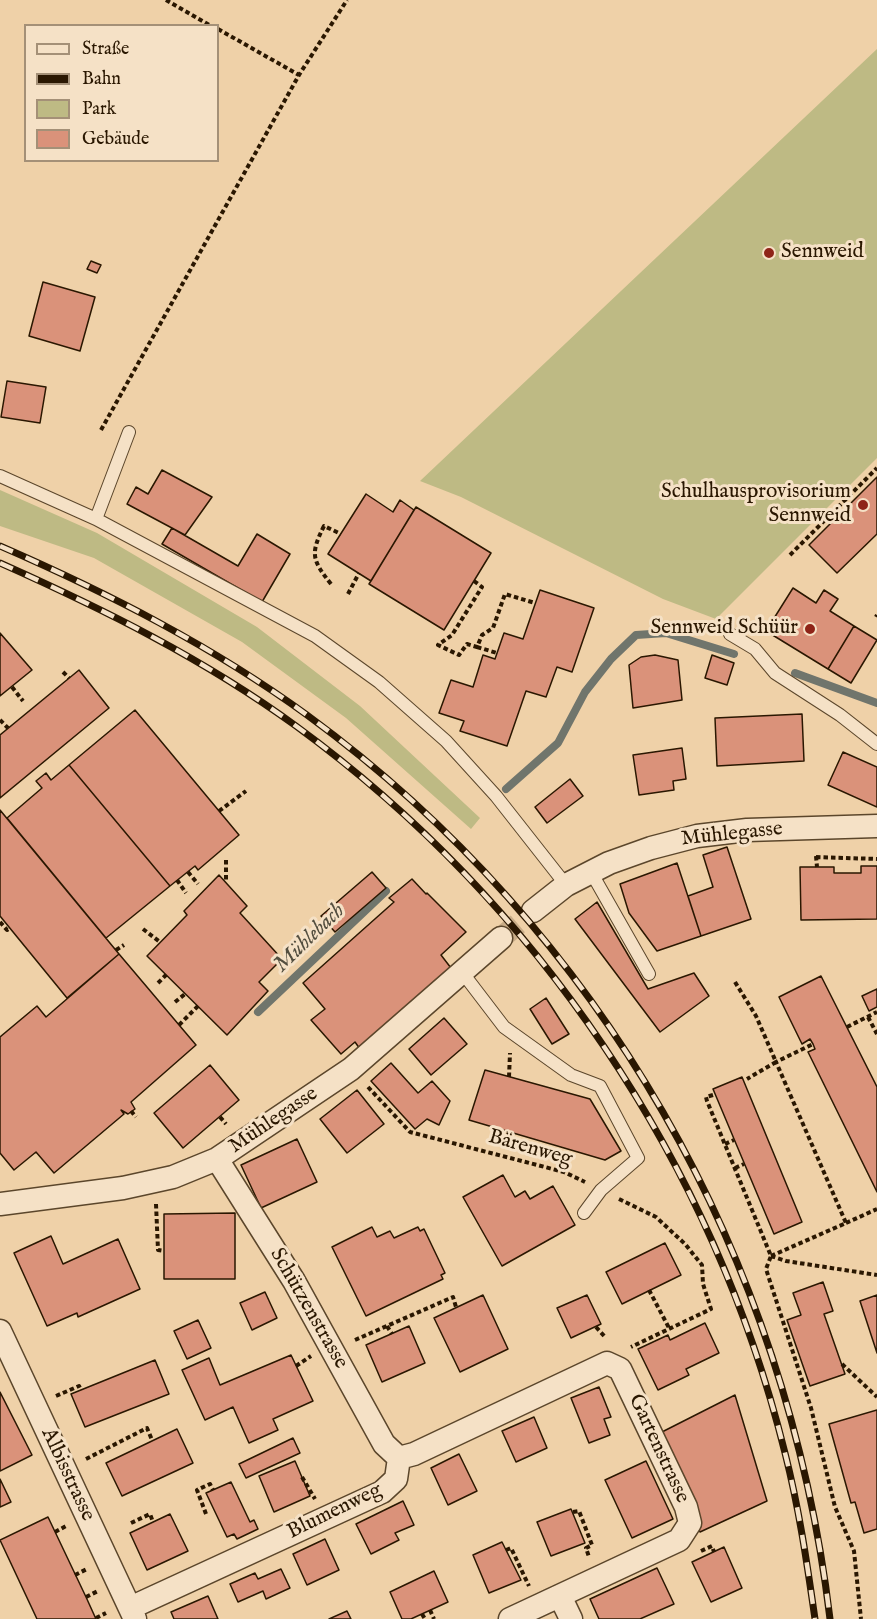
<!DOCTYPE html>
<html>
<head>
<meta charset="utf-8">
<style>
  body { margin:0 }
  #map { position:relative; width:877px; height:1619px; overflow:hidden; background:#efd1a8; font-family:"IM FELL English",serif }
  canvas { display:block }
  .legend { position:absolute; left:24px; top:24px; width:195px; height:138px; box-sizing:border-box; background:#f5e1c6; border:2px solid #a49077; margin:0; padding:8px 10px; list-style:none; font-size:18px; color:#2a1701 }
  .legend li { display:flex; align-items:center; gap:12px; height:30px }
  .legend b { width:30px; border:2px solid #a49077 }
</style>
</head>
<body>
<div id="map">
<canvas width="877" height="1619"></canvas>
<ul class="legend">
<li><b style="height:8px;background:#f5e1c6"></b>Straße</li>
<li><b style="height:8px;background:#2a1701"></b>Bahn</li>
<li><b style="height:16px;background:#beba84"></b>Park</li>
<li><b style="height:16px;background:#da927a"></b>Gebäude</li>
</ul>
</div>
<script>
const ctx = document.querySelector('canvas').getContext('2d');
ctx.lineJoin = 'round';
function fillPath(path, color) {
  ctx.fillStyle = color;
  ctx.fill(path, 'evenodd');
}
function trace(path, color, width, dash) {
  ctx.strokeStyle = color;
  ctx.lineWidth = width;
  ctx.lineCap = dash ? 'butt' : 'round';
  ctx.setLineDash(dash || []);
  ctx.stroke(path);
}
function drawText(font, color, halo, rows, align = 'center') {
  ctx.font = font + ' "IM FELL English",serif';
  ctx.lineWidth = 6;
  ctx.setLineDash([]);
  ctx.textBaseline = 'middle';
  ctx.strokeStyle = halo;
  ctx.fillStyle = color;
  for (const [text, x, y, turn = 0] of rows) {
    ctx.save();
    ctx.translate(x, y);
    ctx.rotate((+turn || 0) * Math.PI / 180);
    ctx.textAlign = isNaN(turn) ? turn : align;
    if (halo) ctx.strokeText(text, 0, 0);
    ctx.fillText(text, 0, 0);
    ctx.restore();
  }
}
fillPath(new Path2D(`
  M877,49V458L716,619L663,599L461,497L420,481Z
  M0,490L97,533L257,627L360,706L480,818L471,829L346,718L242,642L94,558L0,526Z`), '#beba84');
trace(new Path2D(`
  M795,673L877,703
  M506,789L558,743L585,692L611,659L636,635L666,633L734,654
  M258,1012L386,891`), '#70756c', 8);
const building = new Path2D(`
  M91,261L101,265L97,273L87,269Z
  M43,282L95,297L80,351L29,336Z
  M7,381L46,387L40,423L1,417Z
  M162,470L212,497L185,535L127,504L136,487L148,494Z
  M877,477V534L837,573L809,545Z
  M366,494L393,512L400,500L414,510L371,581L328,554Z
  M416,507L491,553L444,630L369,584Z
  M172,528L238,566L257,534L290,554L262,602L162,544Z
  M793,588L816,603L824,590L838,599L830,611L854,626L828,669L766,631Z
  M540,590L594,608L572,672L557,667L546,697L526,691L507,746L460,731L464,721L439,713L451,680L473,687L483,655L495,659L504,633L523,639Z
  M854,626L877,640L851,683L828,669Z
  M0,633L32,670L0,696Z
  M655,655L678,660L682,700L633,708L629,665L641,657Z
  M712,655L734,663L727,685L705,678Z
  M79,670L109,708L0,798V735Z
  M135,710L239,835L198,870L195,866L170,886L69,765Z
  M802,714L804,761L717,766L715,718Z
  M682,748L686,779L673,781L674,790L639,795L633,755Z
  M843,752L877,767V807L828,785Z
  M69,765L170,886L106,938L7,818L42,788L36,781L46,773L51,780Z
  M570,779L583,796L547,823L535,807Z
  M0,810L119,954L67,998L0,916Z
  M727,847L751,919L701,936L688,896L713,887L703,855Z
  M677,863L701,936L657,951L629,913L620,884Z
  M861,866H877V919L801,920L800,867H834V873H861Z
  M372,872L386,888L335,932L321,916Z
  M219,875L247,906L240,913L282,959L259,982L268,991L227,1035L147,956L187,915L184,911Z
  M412,879L426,894L427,893L466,932L441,955L451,968L360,1049L355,1042L341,1054L311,1020L325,1009L303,983L394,902L389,898Z
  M597,902L648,989L694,973L709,996L660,1032L575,919Z
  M119,954L196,1045L131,1102L135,1109L128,1114L121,1110L124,1114L54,1173L36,1152L14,1170L0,1153V1037L37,1006L46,1017Z
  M821,976L877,1087V1192L808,1052L815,1049L813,1044L810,1039L802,1044L779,997Z
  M877,989V1007L869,1011L862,996Z
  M546,998L569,1034L552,1044L530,1009Z
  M444,1018L467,1044L431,1075L409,1049Z
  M391,1063L418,1093L432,1081L450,1101L439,1125L427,1119L415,1129L371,1081Z
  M210,1065L239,1100L183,1148L154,1113Z
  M485,1070L590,1099L621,1151L605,1160L469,1120Z
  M742,1077L802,1222L774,1234L713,1089Z
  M357,1090L384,1124L347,1153L320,1119Z
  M297,1139L317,1182L261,1208L241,1165Z
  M503,1175L515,1197L525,1191L530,1199L553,1186L575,1225L502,1266L463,1197Z
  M235,1213V1279H164V1214Z
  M372,1227L377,1237L390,1231L394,1238L418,1227L420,1231L424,1229L445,1273L441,1275L443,1279L366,1316L332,1247Z
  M51,1236L63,1264L118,1239L140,1289L78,1317L77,1313L47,1326L14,1253Z
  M665,1243L681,1275L622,1304L606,1272Z
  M823,1282L833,1311L824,1314L845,1374L810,1386L787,1320L801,1315L793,1293Z
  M265,1292L277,1318L252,1330L240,1303Z
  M483,1295L508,1349L460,1372L434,1318Z
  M587,1295L601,1324L571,1338L557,1308Z
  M877,1295V1353L860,1301Z
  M198,1320L211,1348L187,1359L174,1331Z
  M705,1323L719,1353L686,1369L689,1375L658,1390L638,1349L668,1335L670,1340Z
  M409,1326L425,1363L382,1382L366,1345Z
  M291,1355L313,1401L273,1419L278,1430L249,1443L233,1407L205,1420L182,1370L209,1358L220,1385Z
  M155,1360L169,1394L85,1427L71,1394Z
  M599,1387L611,1417L604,1419L610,1435L589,1443L571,1398Z
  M0,1392L32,1455L0,1471Z
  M735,1395L767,1501L700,1532L658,1434Z
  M877,1410V1529L864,1533L855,1502L851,1503L829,1424Z
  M534,1417L547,1448L516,1462L502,1431Z
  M177,1429L193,1463L122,1496L106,1463Z
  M293,1438L300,1453L246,1478L239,1464Z
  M459,1454L477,1491L448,1505L431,1468Z
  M295,1461L310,1496L274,1512L259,1476Z
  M646,1461L673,1519L632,1538L605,1480Z
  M0,1479L11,1502L0,1507Z
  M231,1482L250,1522L254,1520L258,1529L237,1539L234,1534L227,1537L206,1493Z
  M403,1501L414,1525L395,1533L399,1540L371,1554L356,1524Z
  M571,1509L585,1543L551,1556L537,1522Z
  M170,1514L188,1551L147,1570L130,1533Z
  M48,1517L86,1597L96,1619H37L0,1540Z
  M325,1539L339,1570L307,1585L293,1554Z
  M502,1542L521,1580L489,1593L473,1555Z
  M724,1547L742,1588L711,1602L692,1562Z
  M657,1568L674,1604L640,1619H599L590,1599Z
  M281,1569L290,1588L266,1599L263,1591L238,1602L230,1584L255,1573L258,1579Z
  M434,1571L448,1602L411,1619H402L390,1592Z
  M208,1596L218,1619H174L171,1612Z
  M347,1611L351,1619H329Z`);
fillPath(building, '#da927a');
trace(building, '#2a1701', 1.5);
trace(new Path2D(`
  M501,938L533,911`), '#c8ac87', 22, [22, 11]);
const service = new Path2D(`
  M0,476L96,519L315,636L379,682L446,741L496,796L566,885
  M96,519L129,432
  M730,634L755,649L775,673L840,715L877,744
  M591,872L649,974
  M462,972L504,1027L571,1075L600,1086L638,1158L601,1190L584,1213`);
const minor = new Path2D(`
  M533,911L566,885L609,863L651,848L697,836L747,830L877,826
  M217,1159L294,1281L384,1444L399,1458
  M0,1204L123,1188L173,1177L217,1159L351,1069L501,938
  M0,1331L135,1619
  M560,1596L571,1619
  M130,1608L382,1492L396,1479L399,1458L414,1454L607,1363L620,1369L686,1507L690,1523L679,1540L510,1619`);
trace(service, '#5b462b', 14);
trace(minor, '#5b462b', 25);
trace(new Path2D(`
  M166,0L211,26
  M218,29L299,75
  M101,430L299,75L347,0
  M790,555L877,468
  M474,581L482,587L452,635L438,645L459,655L467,644L477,647L482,635L493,628L505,594L535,603
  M331,584C312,560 310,554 324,526L341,534
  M348,594L359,573
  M876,617L877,615
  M477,647L497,653
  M63,672L69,678
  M12,687L23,701
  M0,720L8,728
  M219,811L246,791
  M816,856L817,867
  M816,857L877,859
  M226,860V882
  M188,872L198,884
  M177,880L186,893
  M0,922L7,930L10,928
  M143,929L160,942
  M116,950L124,945
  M735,982L756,1016L776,1062L747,1079
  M158,983L166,975
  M175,1002L185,994
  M868,1017L877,1034
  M179,1025L198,1006
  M847,1027L877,1012
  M509,1077L510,1053
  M368,1087L410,1132L564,1172L585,1182
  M713,1095L706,1097L707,1101L771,1256L766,1269L811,1408L835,1507L854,1551L861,1619
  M131,1111L136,1117
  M220,1117L226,1124
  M725,1144L734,1140
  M735,1168L744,1164
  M619,1199L656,1217L685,1244L702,1265L703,1284L711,1309L631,1347
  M156,1204L158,1250L164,1251
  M846,1223L877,1209
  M771,1256L846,1223L776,1062L813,1044
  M771,1256L786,1261L877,1275
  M649,1290L669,1328
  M387,1326L392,1334
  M596,1327L606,1338
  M355,1340L453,1297L456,1307
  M842,1364L877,1397
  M296,1366L311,1356
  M56,1396L79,1386L81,1390
  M86,1459L147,1428L152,1440
  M302,1477L315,1499
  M573,1512L579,1511L592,1545L586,1548L589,1557
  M206,1514L197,1490L210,1484L213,1490
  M131,1523L150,1514L153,1522
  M55,1532L66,1526
  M506,1550L511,1548L529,1586
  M701,1551L712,1546L714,1552
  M75,1575L87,1569
  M86,1597L98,1591
  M430,1610L434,1619
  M422,1614L425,1619
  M96,1618L106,1613`), '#2a1701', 4, [4.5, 3]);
trace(service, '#f5e1c6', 12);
trace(minor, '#f5e1c6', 22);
const rail = new Path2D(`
  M0,546C108,593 212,646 307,715C602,931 787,1257 830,1619
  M0,563C103,609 204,659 296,726C537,902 713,1162 785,1453C799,1508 807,1563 815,1619`);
trace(rail, '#2a1701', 7);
trace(rail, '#f5e1c6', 4.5, [14]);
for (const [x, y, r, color] of [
  [769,253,6,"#8f2418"],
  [863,505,6,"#8f2418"],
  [810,629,6,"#8f2418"]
]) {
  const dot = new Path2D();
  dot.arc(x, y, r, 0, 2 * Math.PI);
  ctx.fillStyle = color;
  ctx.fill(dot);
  trace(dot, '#f5e1c6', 2);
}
drawText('21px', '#2a1701', '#f5e1c6', [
  ["Sennweid",781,253,"left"],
  ["Schulhausprovisorium",851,493],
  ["Sennweid",851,517],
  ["Sennweid Schüür",798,629]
], 'right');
drawText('21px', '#2a1701', '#f5e1c6', [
  ["Mühlegasse",732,835,-6],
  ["Mühlegasse",274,1121,-34],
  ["Bärenweg",530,1149,16],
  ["Schützenstrasse",308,1309,60],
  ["Gartenstrasse",658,1449,65],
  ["Albisstrasse",67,1475,65],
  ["Blumenweg",335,1512,-26]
]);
drawText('italic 22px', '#534e3f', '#f5e1c6', [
  ["Mühlebach",310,939,-44]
]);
</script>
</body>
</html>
